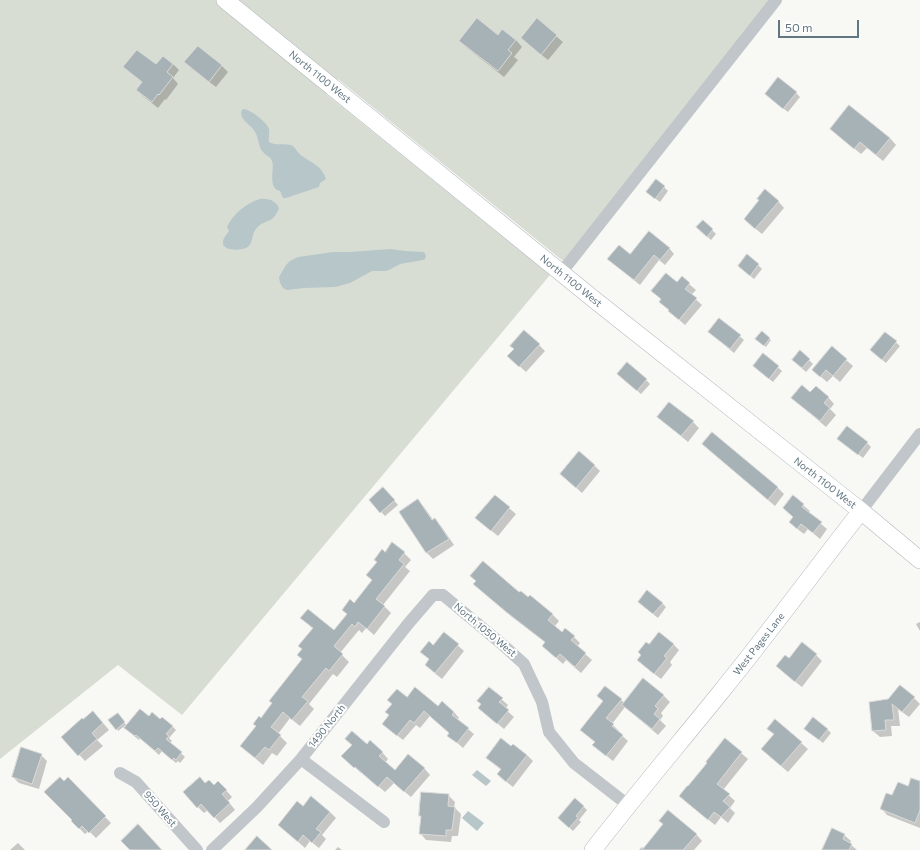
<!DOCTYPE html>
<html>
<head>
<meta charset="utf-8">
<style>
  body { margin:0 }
  #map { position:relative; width:920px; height:850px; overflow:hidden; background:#f8f8f5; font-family:Commissioner,sans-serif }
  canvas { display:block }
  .scale { position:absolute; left:778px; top:20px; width:81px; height:18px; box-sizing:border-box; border:2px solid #617681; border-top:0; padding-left:5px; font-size:12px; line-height:14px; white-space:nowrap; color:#617681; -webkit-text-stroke:3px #fff; paint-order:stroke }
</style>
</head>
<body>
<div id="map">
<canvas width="920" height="850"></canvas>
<div class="scale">50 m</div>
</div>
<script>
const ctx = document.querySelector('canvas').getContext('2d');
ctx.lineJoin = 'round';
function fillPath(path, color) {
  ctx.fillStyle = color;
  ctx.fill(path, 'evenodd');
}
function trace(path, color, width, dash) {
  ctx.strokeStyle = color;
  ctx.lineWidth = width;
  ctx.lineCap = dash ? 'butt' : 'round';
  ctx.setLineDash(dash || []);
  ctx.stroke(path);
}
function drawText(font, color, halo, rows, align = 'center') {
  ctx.font = font + ' Commissioner,sans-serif';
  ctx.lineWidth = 4;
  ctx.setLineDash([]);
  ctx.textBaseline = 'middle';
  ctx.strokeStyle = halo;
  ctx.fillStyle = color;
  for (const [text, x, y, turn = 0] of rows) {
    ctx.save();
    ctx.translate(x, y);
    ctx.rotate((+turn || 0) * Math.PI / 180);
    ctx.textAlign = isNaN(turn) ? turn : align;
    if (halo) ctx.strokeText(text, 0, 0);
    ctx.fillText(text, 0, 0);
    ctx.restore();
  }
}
fillPath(new Path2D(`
  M0,0H775L563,261L338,79L326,94L550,275L182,715L118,665L0,759Z`), '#d8ddd4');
fillPath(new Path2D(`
  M243,109C250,109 267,122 269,129C270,134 268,138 269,142C276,146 283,143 291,145C296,147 297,153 302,156C312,163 322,166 326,179L320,183L319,187L286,198H283L280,191C267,188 275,168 272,161C270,156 266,156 263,152C258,147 259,138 255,132C251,124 241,122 241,112Z
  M260,199C267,198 278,201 279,209C277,212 275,217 272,219C266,223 261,222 256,229C252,233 253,241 249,246C244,251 222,252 223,242C223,238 227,234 229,231L227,227C233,214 246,203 260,199Z
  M390,249L405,251L424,252L426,256L425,259L423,260L400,264L389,270L385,271H372L350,283L335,287L304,288L287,290L283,288L280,283L279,277L286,265L290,261L298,257L333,252H350Z
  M477,770L491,781L486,786L472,775Z
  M468,811L484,823L477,831L462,818Z`), '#b7c6c9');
fillPath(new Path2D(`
  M537,20L563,42L548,60L528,44Z
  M498,36L516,40L522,47L514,57L518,60L504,77L466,47L460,41Z
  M198,47L222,66L228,72L216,87L192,69L186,62Z
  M173,64L179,70L173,78L178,84L166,100L165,99L158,108L143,96L137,90L143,82L131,73L125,67Z
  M796,93L800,97L788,112L770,98Z
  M838,135L890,138L896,145L883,161L867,148L861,154Z
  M664,187L668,191L660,202L652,196Z
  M778,201L784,208L762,234L751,225Z
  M703,221L716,234L711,240L701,231Z
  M669,248L674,254L665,265L659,260L640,285L614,264L631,256Z
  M758,265L762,269L754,279L743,270Z
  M689,284L696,290L691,295L702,305L685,325L669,311L670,310L662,300L653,291Z
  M719,319L744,340L734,353L709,332Z
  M762,333L771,340L766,347L758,341Z
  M885,333L900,346L886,363L875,354Z
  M539,345L545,351L526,372L515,362Z
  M832,348L853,366L840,382L833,376L827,382L820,376Z
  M764,355L782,371L773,382L758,370Z
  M809,360L813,364L806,372L797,364Z
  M622,378L646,380L650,384L641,394Z
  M811,393L828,397L834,404L830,409L836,415L826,427L799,404L792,398Z
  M658,417L693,422L699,428L688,442L665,423Z
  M712,433L778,488L784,494L775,506L709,450Z
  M843,442L867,443L871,447L863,458Z
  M594,465L600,471L582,493L561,474Z
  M387,492L398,505L385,516L370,500Z
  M495,496L516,514L498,536L483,524Z
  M793,497L810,511L808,513L827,529L820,539L808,529L804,534L796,528L794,517Z
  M418,500L424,507L434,521L435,520L441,526L454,545L433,559L427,553L400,512Z
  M385,553H404L411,560L405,567L410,571L383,605L391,613L374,635L366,628L362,633L359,630L340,653L349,662L337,677L333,674L309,704L314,709L300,726L290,718L278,734L287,743L277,756L272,753L263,765L241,746L262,719L303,659L313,629L302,618L334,632L373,581Z
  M481,590L519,594L552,614L559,621L554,627L562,634L574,637L580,643L577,647L592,660L581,673L566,660L563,664L543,646L546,643L512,617Z
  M662,603L666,607L658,618L643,606Z
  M920,622V631L916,624Z
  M444,633L464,651L442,679L432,671L430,660L433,646Z
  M673,644L679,650L670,662L672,665L661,679L644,666L638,660L649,645Z
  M816,655L822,661L802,687L784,673L789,659Z
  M489,688L508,705L505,709L514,717L504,729L486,714Z
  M598,696L621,700L625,703L664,696L670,702L661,713L663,716L660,720L666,726L658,735L625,707L612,724L619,731L618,732L628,741L613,761L599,750L595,742L604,702Z
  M914,698L920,704L909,717L898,709L900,726H891L892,736L880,737L873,731L870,702Z
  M407,699L454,712L459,718L457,720L474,734L463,748L448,735L450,733L430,716L420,728L416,725L403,740L389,729Z
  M120,716L126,725L118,731L117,729Z
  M149,717L160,721L172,726L176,730L169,738L172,741L170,743L185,757L180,763L178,761L176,763L162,751L159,755L140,738L139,740L129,732Z
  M99,718L109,730L97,740L103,746L85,761L63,737Z
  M775,720L808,749L788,772L769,756L775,735L768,729Z
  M827,729L831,733L823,743L809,732Z
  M346,739L367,745L382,752L388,759L385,763L395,772L424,768L430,775L411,797L394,783L385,792L362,772L361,773L349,762L352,745Z
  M726,740L748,759L723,790L735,801L730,808L735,813L728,823L721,817L715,825L686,802L680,796L688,788Z
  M512,748L527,755L533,761L513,787L504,780L501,770L487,758Z
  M41,755L47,761L39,789L19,783L13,777Z
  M68,779L111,823L96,838L89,831L85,834L72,821L73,820L64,782Z
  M920,782V828L887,815L881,808L893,796L908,787Z
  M206,784L224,788L232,797L228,801L235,810L220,823L208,810L204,813L198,807Z
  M448,795L455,802L454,807L461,814L458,836H452L451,842L426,840L420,833L422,818L420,815Z
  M583,806L587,810L579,820L581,822L573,831L563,822Z
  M303,808L330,812L336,818L322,835L326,839L319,848L310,841L305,848L279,825Z
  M696,834L702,841L694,850H639L642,847L644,849Z
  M844,835L851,841L850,844L857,850H823Z
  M18,843L25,850H10Z
  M338,847L342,850H335Z`), '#0003');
const building = new Path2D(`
  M477,18L498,35L502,29L516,40L508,50L512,53L498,71L459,41Z
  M537,18L557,35L541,55L521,38Z
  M198,46L222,65L209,82L184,62Z
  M137,50L156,64L163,56L173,64L167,72L173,77L159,95L158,94L152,102L136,90L142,82L123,67Z
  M778,77L797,92L783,109L765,94Z
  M849,105L890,138L876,155L860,142L854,149L830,129Z
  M656,179L665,186L655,199L646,192Z
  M765,189L779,201L755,229L744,219L759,200L757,199Z
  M703,220L713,229L707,237L696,227Z
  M649,231L670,248L660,260L654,255L634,280L607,259L619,245L630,254Z
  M747,254L759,264L750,276L738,266Z
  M666,273L677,282L682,276L690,283L685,289L697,298L679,320L668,311L669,310L659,302L661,299L651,291Z
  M719,318L741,335L730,349L708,332Z
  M524,330L540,344L519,367L507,356L514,349L510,346Z
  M762,331L770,338L764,346L755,339Z
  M885,332L897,341L882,360L870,350Z
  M832,346L847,359L833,376L826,370L820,377L812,370Z
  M800,350L810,359L802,368L792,360Z
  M763,353L779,366L769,379L753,366Z
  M627,362L647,379L637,391L617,374Z
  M802,385L810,392L816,386L829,397L824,403L830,408L820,421L791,398Z
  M669,402L694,421L681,436L657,417Z
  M847,426L868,442L858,455L837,439Z
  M712,432L778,487L768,500L702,444Z
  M579,451L595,465L576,488L560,474Z
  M383,487L395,500L380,513L369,500Z
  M495,495L510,507L491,531L475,518Z
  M793,495L804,504L802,507L822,522L813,533L801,524L797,529L789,522L793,517L783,508Z
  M418,499L432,520L435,518L449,539L426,553L399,512Z
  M392,542L405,552L399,560L404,564L376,599L385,606L367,629L358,622L355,627L352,624L334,646L343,654L329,671L326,668L302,697L308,701L292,720L283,712L271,727L281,735L269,750L265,747L255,758L240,746L256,726L253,724L259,716L261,718L272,703L269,701L302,659L297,655L302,649L298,646L313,628L300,618L308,609L334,630L347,614L342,610L350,599L354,603L372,580L366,575L377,562L374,560L382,549L385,552Z
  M483,561L519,592L521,591L528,597L530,595L553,614L548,620L562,632L565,628L575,636L571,640L586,653L575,667L560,654L556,658L542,646L545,642L505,611L473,584L476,581L470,576Z
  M647,590L663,603L653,614L638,602Z
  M444,632L459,644L435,673L425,665L429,659L420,652L429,641L433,645Z
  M659,632L674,644L664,656L667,658L654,674L637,660L641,655L638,652L646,642L649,644Z
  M802,642L817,654L795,682L776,666L785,655L789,658Z
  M643,678L664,695L655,706L658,709L654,714L660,719L652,729L622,705Z
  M900,685L915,697L902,712L892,704L894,720H885L886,730L872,731L869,702L888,699Z
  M605,686L622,699L606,718L614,724L612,726L623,735L606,756L592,745L595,742L580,730L603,701L597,696Z
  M415,687L438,706L442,701L454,712L452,715L469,728L457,743L447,736L449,733L424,711L414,723L410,720L397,736L382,724L389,715L385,712L392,704L387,700L397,689L407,697Z
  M489,687L503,698L499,702L509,710L497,724L478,708L481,704L477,701Z
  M140,709L149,716L152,712L160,719L162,717L173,726L166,734L169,736L166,739L182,752L176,760L174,758L172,760L158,748L155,751L136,735L135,736L124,728Z
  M93,711L103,723L92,733L97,739L78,756L61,737L82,718L83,719Z
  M118,713L125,722L116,730L108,720Z
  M813,717L828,729L819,740L804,729Z
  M775,719L802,742L781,766L761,749L774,734L767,729Z
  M352,731L367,744L370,740L383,752L379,756L395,770L408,754L425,768L404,792L387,777L378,787L355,767L354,768L341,756L352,745L345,739Z
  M501,738L511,746L513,744L527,755L506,782L497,774L501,769L486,758Z
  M725,738L742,752L717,784L730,794L723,801L730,807L721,817L714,812L708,820L679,796L687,786H688L707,763L706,762Z
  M21,747L42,754L32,784L12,777Z
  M60,777L64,781L68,777L106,816L89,833L82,826L79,829L71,821L72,820L44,792Z
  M200,777L205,783L209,780L214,785L218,781L227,790L222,794L230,803L214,818L201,804L197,808L183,792Z
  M911,778L920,781V810L915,823L880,809L886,793L892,795L898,782L908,786Z
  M421,792L449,794L448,806L455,807L452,830H446V836L419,834L421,816H419Z
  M311,796L330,812L316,829L321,832L312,843L303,835L298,842L278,825L297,801L303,806Z
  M575,798L584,806L576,816L578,818L569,828L558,818Z
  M668,810L697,834L683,850H642L663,824L659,821Z
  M138,824L162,850H130L121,841Z
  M832,828L845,834L843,839L852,844L849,850H822Z
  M257,836L272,850H245Z`);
fillPath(building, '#a7b2b7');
trace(building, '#dad9d7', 1);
const secondary = new Path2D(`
  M225,0L596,301L861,511L920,560
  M593,850C634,797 678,745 720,693C769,633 814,571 861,511`);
trace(secondary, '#b2babe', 18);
trace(new Path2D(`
  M561,273L776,0
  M861,511L920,434
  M301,759L384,822
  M120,773L136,782L197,850
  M212,850L257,807L301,759L408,624L433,595H443L503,645L524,664L542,702L549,732L574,763L628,805`), '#c0c6c9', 12);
trace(secondary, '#fff', 17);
drawText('10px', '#617681', '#fff', [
  ["North 1100 West",320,77,39],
  ["North 1100 West",571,281,39],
  ["North 1100 West",825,483,38],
  ["North 1050 West",485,630,40],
  ["West Pages Lane",759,644,-52],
  ["1490 North",327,726,-51],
  ["950 West",160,809,49]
]);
</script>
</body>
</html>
